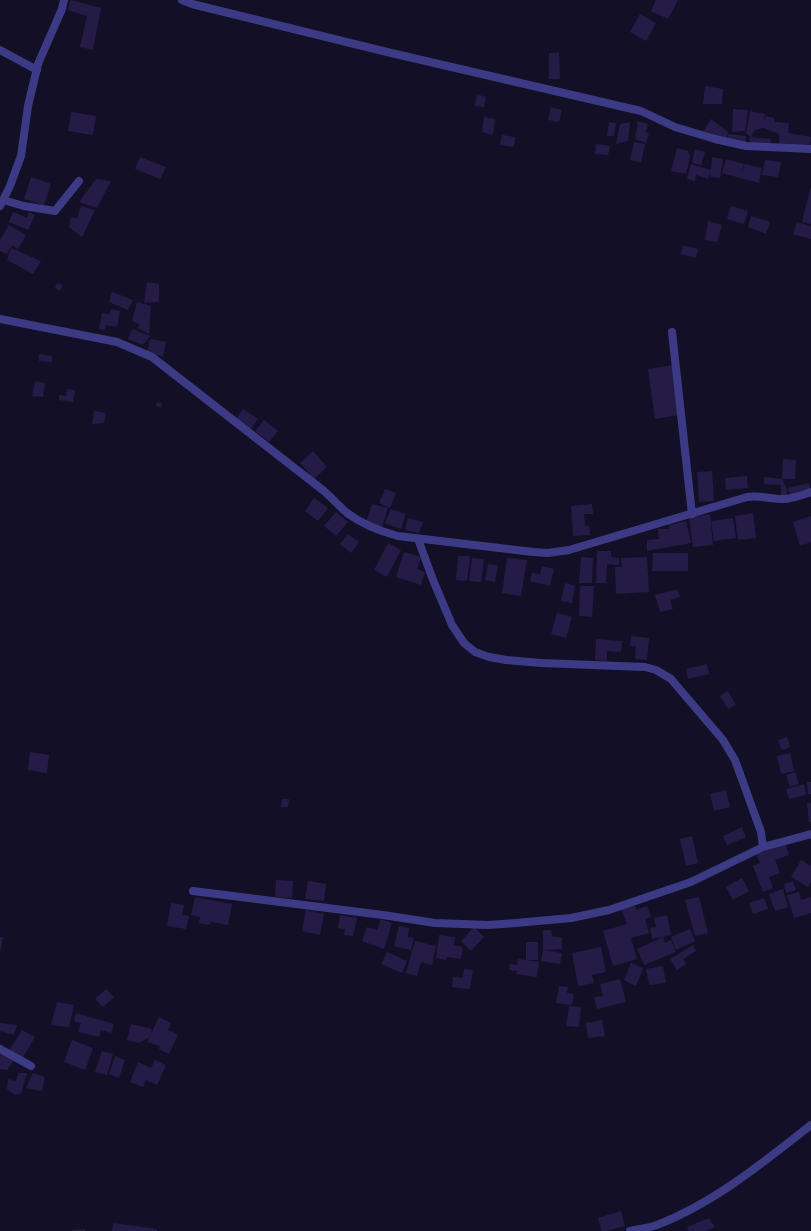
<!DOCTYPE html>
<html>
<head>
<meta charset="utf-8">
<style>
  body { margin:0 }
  canvas { display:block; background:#130f26 }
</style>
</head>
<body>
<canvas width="811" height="1231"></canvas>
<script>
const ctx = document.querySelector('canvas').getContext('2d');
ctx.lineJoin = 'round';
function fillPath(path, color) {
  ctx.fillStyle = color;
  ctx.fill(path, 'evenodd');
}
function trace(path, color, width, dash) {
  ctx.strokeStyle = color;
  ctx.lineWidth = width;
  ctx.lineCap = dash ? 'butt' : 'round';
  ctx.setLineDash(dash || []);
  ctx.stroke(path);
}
fillPath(new Path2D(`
  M70,0L101,8L93,50L80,47L87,16L68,10Z
  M656,0H678L668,19L651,11Z
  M640,14L656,23L646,41L630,32Z
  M559,52L560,79H549V53Z
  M705,86L723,89L722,104H703Z
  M477,94L486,97L484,107L475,106Z
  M551,107L562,110L559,122L548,120Z
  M733,109L748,110L745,131L732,132Z
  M750,111L765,114L764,122L766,116L774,118L775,122L789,123L788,133L811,137L810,147L779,145V134L763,128L755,130L751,137L746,133Z
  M71,112L96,116L93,135L68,131Z
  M484,117L495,119L493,135L482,132Z
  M711,119L728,132L726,141L702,134Z
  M638,121L648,124L646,132L649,133L646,143L635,139Z
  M609,122L616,123L614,136H607Z
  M630,122L628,141L616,144L620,124Z
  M728,134L746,136L745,143L727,141Z
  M502,135L515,137L514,147L500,145Z
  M750,137L771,139L770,146L750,144Z
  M634,142L645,144L641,163L630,160Z
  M596,144L610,146L608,155L595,154Z
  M677,148L688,151L690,157L686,174L671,171Z
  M695,149L705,152L701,165L692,163Z
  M140,157L166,167L160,179L135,169Z
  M712,157L723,159L720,178L710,177L711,171L708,179L696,175L695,181L687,179L691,164L711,170Z
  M726,159L744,164L741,174L745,164L762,168L759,183L722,173Z
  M765,160L781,162L778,177L762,175Z
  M31,177L51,184L44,205L24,199Z
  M96,179L111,181L97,208L79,202Z
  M810,189H811V224L802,222Z
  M81,206L95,210L82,237L69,227L71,217L77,219Z
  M731,206L748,211L744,224L727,219Z
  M13,212L27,218L29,212L35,215L28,230L9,222Z
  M751,216L770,222L766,234L748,227Z
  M708,221L722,225L717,242L705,240Z
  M797,222L811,226V239L793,234Z
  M9,225L26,235L18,249L12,245L7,254L0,251V240Z
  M683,245L698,249L696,258L681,254Z
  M11,248L41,261L33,274L7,260Z
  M147,282L159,284V302L144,303Z
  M57,283L63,285L60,291L55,288Z
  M112,292L133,300L128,310L109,302Z
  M137,302L151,306L149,334L138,328L139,324L132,321Z
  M111,309L120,311L117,327L106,325L105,330L99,329L102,313L109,315Z
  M132,329L150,336L143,345L128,339Z
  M150,339L166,342L163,356L147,353Z
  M39,354L52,356V362L39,361Z
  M673,365L679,415L655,419L648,369Z
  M35,381L45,383L43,397L32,396Z
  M67,389L75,390L73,402L59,400V395L66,396Z
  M157,402L162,403L161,407L156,406Z
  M243,409L258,419L249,431L235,421Z
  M94,411L106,413L104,423L92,424Z
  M264,420L278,431L269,442L255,431Z
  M313,451L327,467L314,479L300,463Z
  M783,459L796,460L795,479H782Z
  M712,471L714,501L699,502L697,472Z
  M747,476L748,488L726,490L725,478Z
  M764,477L782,479L787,489V498L781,497V485L764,484Z
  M809,483L811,492L790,496L788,488Z
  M385,489L396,493L390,508L379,503Z
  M314,498L328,508L318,521L305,511Z
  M372,504L388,508L382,527L366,522Z
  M592,504L593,514H584L585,526H589L590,535L573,536L571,506Z
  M391,509L406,514L401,529L385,523Z
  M336,512L348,522L336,536L324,526Z
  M753,513L756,538L738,540L735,516Z
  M710,514L713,545L693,547L689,517Z
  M811,516V542L800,546L793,522Z
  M408,518L423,522L419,533L405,530Z
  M733,518L736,538L714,541L711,521Z
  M686,521L691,543L647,551V540L659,539L658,529H669V525Z
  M348,534L359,542L351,553L340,544Z
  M388,543L401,550L387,577L374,570Z
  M597,551H611V557L619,558V565L607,564L606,583H596Z
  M404,552L421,557L417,569L425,572L421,585L396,577Z
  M653,553H688V571H652Z
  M458,556H470L467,581L456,580Z
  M581,557L593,558L592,583H579Z
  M647,557L649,592L616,594L615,567H622L621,558Z
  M472,558L484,559L481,582L469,581Z
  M507,558L527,560L521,596L502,593Z
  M488,564L498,565L495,582L485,580Z
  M542,566L554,569L550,586L530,581L532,573L540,574Z
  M565,583L575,586L572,603L561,601Z
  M580,586H594L592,617L579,616Z
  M677,589L680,597L670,600L673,609L660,612L655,595Z
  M557,613L572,617L566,638L551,634Z
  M631,636L649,638L647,660L635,659L636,646H630Z
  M596,639L622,641L621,652L607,651V661L595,660Z
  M707,664L709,674L688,679L686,669Z
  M728,691L736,705L728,709L720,696Z
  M787,737L790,747L782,750L778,740Z
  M30,752L49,755L47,773L28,770Z
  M790,753L794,771L781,774L777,756Z
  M795,772L799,784L790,787L786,775Z
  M807,782H811V794H808Z
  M804,784L806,795L789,799L786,789Z
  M726,790L730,807L714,811L710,794Z
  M282,799H289L288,807H281Z
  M807,803H811V822H809Z
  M742,827L746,837L727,845L723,836Z
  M692,836L698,863L686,866L680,839Z
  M785,843L789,855L775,860L780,873L769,877L773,888L763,892L753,866L760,863L756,854Z
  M801,860L811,866V882L808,887L791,877Z
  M742,878L749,891L733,900L726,887Z
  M276,880L293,881L292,898L275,897Z
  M308,881L326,884L324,901L305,899Z
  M793,881L796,890L786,893L784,884Z
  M783,889L788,907L775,911L769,894Z
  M799,892L801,900L811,897V913L794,918L787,895Z
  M195,897L232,904L228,925L211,922L210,925L199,923L200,917L191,915Z
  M699,897L708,933L695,936L685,900Z
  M764,898L768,909L753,914L749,903Z
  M171,903L184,905L182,915L189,916L186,929L167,926Z
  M634,904L636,910L647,906L651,917L645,919L649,933L631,938L637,959L613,966L603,931L627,924L621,908Z
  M306,910L324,914L320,935L302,931Z
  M340,915L357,918L353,936L344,935L345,929L338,928Z
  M667,915L671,935L652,939L650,928L656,927L654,918Z
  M381,919L392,923L384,949L362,941L367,927L377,930Z
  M399,926L409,928L408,937L414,938L411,950L394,946Z
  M474,927L484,937L471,951L461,941Z
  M690,929L695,941L676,950L671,937Z
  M543,930H551L553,937H562V949L543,950Z
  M439,935L455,937L454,945L463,947L461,959L447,957L446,960L436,958Z
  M0,937H3L1,949H0Z
  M663,937L665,943L671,940L676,952L644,965L637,949Z
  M415,941L436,946L432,965L421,962L417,976L406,973Z
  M526,942H538V960H526Z
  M693,945L696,951L683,959L686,964L677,970L670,959Z
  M601,947L606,972L592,975L594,983L578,986L572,953Z
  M543,950L562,953L560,964L541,961Z
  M387,952L407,961L402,973L381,964Z
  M518,959L539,962L537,977L516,974L517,971L509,970L510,964L517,965Z
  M631,963L643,968L636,986L624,980Z
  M663,966L666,983L649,985L646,969Z
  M464,969L473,970L470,989L452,987L453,977L463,978Z
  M620,979L626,1002L597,1009L594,997L603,996L600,984Z
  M559,986L568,987L567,993L574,994L572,1005L556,1003Z
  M106,989L114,997L103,1007L95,999Z
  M57,1002L74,1005L69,1027L51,1025Z
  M569,1006L581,1007L579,1027L566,1026Z
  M76,1013L114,1024L111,1033L101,1030L99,1037L78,1032L81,1023L74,1021Z
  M159,1017L171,1023L168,1030L178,1035L169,1054L159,1049L160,1046L147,1042Z
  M602,1020L605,1036L588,1038L586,1023Z
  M0,1023L17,1025L14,1035L0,1031Z
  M131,1024L152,1029L150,1037L139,1043L127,1040Z
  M22,1030L35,1037L22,1059L9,1051Z
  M72,1040L93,1048L85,1070L64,1062Z
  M102,1051L113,1054L107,1075L95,1072Z
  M0,1054L15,1059L7,1070L0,1069Z
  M115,1056L125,1060L119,1078L109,1074Z
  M155,1060L166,1065L157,1085L146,1080L143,1087L130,1082L138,1062L151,1068Z
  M18,1073H27L21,1093L15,1095L7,1089L8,1079L16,1081Z
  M33,1073L45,1077L42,1091L26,1088Z
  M621,1211L625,1226L607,1231H602L598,1218Z
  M709,1218L715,1227L706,1231H689L687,1227Z
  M113,1223L157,1229V1231H112Z
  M85,1229V1231H72V1230Z`), '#241b47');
trace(new Path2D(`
  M182,0L192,4L387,52L641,111L675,127L715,139L746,146L811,149
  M0,50L37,70
  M3,200L24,206L55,211L79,181
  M0,206L10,186L21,156L28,106L38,64L62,9L64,0
  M0,319L117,342L152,357L324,491C332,498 339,506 347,513C362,524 379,531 398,536L533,552L548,553L569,550L747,497C759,495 770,499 783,499C792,499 802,495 811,492
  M672,332L692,514
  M763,847L811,834
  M193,891L383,915L435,923L488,925L516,923L571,918L609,910L691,882L763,847L761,832L735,760L723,740L671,679L656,670L645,667L541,663L506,660L489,657L475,652L464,643L452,625L433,580L418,539
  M0,1049L31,1066
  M630,1231C639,1229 649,1228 657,1225C714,1203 764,1162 811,1125`), '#3d3a85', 8);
</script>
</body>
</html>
